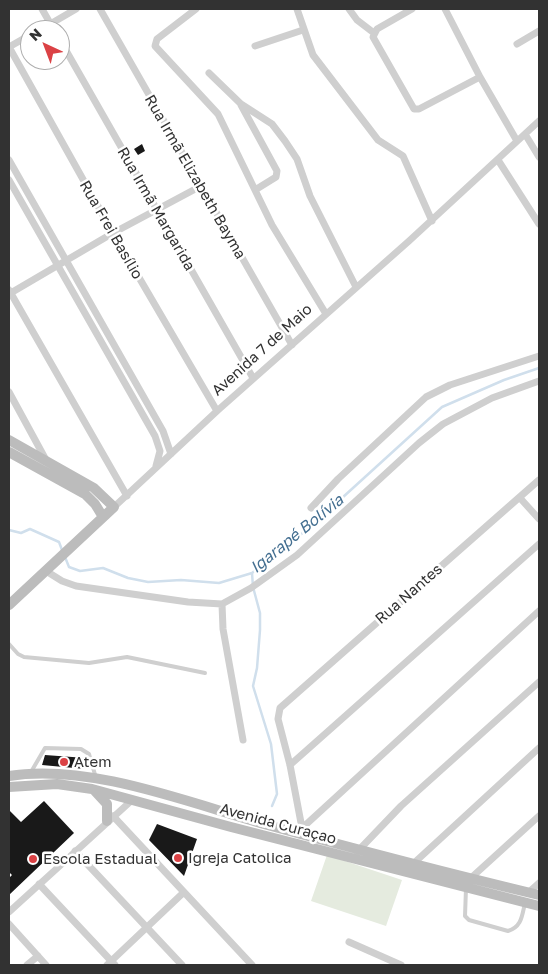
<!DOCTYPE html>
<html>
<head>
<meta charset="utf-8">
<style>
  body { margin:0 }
  #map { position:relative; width:548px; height:974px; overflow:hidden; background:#fff; font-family:"Golos Text",sans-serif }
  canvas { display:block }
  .frame { position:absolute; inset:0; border:10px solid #323232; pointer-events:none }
  .north { position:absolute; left:20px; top:20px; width:50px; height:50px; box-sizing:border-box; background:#fff; border:1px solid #adadad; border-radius:50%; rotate:317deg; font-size:14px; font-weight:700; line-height:20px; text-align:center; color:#323232 }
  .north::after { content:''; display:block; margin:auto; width:18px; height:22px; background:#db4245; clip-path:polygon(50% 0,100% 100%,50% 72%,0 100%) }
</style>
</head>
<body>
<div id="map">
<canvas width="548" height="974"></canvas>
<div class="frame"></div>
<div class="north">N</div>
</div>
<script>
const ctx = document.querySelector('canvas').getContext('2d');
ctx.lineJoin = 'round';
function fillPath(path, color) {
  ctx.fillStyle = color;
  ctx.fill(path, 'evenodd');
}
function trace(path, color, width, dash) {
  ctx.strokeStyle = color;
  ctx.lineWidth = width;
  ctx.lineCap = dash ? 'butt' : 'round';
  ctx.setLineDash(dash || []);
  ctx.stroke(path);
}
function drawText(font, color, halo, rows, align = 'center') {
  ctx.font = font + ' "Golos Text",sans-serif';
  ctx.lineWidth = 5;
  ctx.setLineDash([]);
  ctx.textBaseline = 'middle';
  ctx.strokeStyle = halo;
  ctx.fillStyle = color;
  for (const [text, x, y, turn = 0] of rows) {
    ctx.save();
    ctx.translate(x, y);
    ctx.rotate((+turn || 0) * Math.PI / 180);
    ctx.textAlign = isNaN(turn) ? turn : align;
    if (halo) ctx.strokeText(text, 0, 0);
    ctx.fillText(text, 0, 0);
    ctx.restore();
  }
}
fillPath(new Path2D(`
  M327,855L402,880L386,926L311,901Z`), '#e5ebdf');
trace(new Path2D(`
  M9,530L21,533L30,529L59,542L62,550
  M65,557L69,567L80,571L103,568L128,578L148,582L181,580L219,583L252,573L309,528L442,407L504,380L539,368
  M252,573L253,587L260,613V630L257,668L253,686L271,744L277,794L272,806`), '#d0dfec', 2.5);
fillPath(new Path2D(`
  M142,144L145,151L138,155L134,149Z
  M45,755L86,758L85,769L42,765Z
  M44,801L74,833L9,895V878L12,875L9,872V810L21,822Z
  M157,824L197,839L184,876L149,840Z`), '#191919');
trace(new Path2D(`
  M9,644L18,654L24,657L89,663L127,657L205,673
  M31,772L45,748L81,749L89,754L96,778
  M466,888L465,916L469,920L508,931C522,927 522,915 525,903`), '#cfcfcf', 4);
trace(new Path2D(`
  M42,9L54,30
  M100,9L292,345
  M196,9L157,39L155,46L218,114L272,225L326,314
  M297,9L313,55L378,140L403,156L432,221
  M349,9L357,20L374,33
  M412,9L377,29L373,37L414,109H419L480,77
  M445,9L480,77L517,141
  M40,30L76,9
  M60,40L253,378
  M517,44L539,31
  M255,46L303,30
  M9,47L113,233L217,411
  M9,47L30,35
  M209,73L241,104L272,124L285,141L297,159L310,196L356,287
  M241,105L277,171L276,177L255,190
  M525,134L539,157
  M9,160L163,431L171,454
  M498,160L539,224
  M9,180L155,436L160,451L156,466
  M9,290L127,496
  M9,294L113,233L201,186
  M9,392L46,460
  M520,498L539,519
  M114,507L217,411L409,241L539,121
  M311,508L338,479L426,397L450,385L539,356
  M46,571L62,581L76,586L188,602L222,604L251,588L297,555L419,443L443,424L492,398L539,381
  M222,604L223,629L243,740
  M290,765L539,544
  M113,816L252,965
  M302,828L290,765L278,719L280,708L539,480
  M300,830L539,611
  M75,851L182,965
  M357,852L401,806L539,682
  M414,863L539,748
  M472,877L539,816
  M39,884L115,965
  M529,892L539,883
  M9,912L131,801
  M9,924L46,965
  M349,942L401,965
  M27,965L38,956
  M107,965L183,893`), '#cfcfcf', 7);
trace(new Path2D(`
  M9,440L94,488L114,507L9,605
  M9,452L85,494L95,504L103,517
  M9,776C88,763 187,802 264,824C355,849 447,873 539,895
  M9,787L57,784L92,789L231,827L539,906
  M95,791L107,804V821`), '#bcbcbc', 10);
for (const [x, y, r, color] of [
  [64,762,5,"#db4245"],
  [178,858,5,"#db4245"],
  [33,859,5,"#db4245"]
]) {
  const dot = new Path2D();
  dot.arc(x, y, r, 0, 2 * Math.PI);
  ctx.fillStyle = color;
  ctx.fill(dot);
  trace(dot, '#fff', 2);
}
drawText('15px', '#323232', '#fff', [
  ["Rua Irmã Elizabeth Bayma",195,177,60],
  ["Rua Irmã Margarida",156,209,60],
  ["Rua Frei Basílio",111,230,60],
  ["Avenida 7 de Maio",262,350,-42],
  ["Rua Nantes",409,594,-41],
  ["Avenida Curaçao",278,824,15]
]);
drawText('15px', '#323232', '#fff', [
  ["Atem",74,762],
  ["Igreja Catolica",188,858],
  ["Escola Estadual",43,859]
], 'left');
drawText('italic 16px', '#446f91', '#fff', [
  ["Igarapé Bolívia",297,534,-39]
]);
</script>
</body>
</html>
